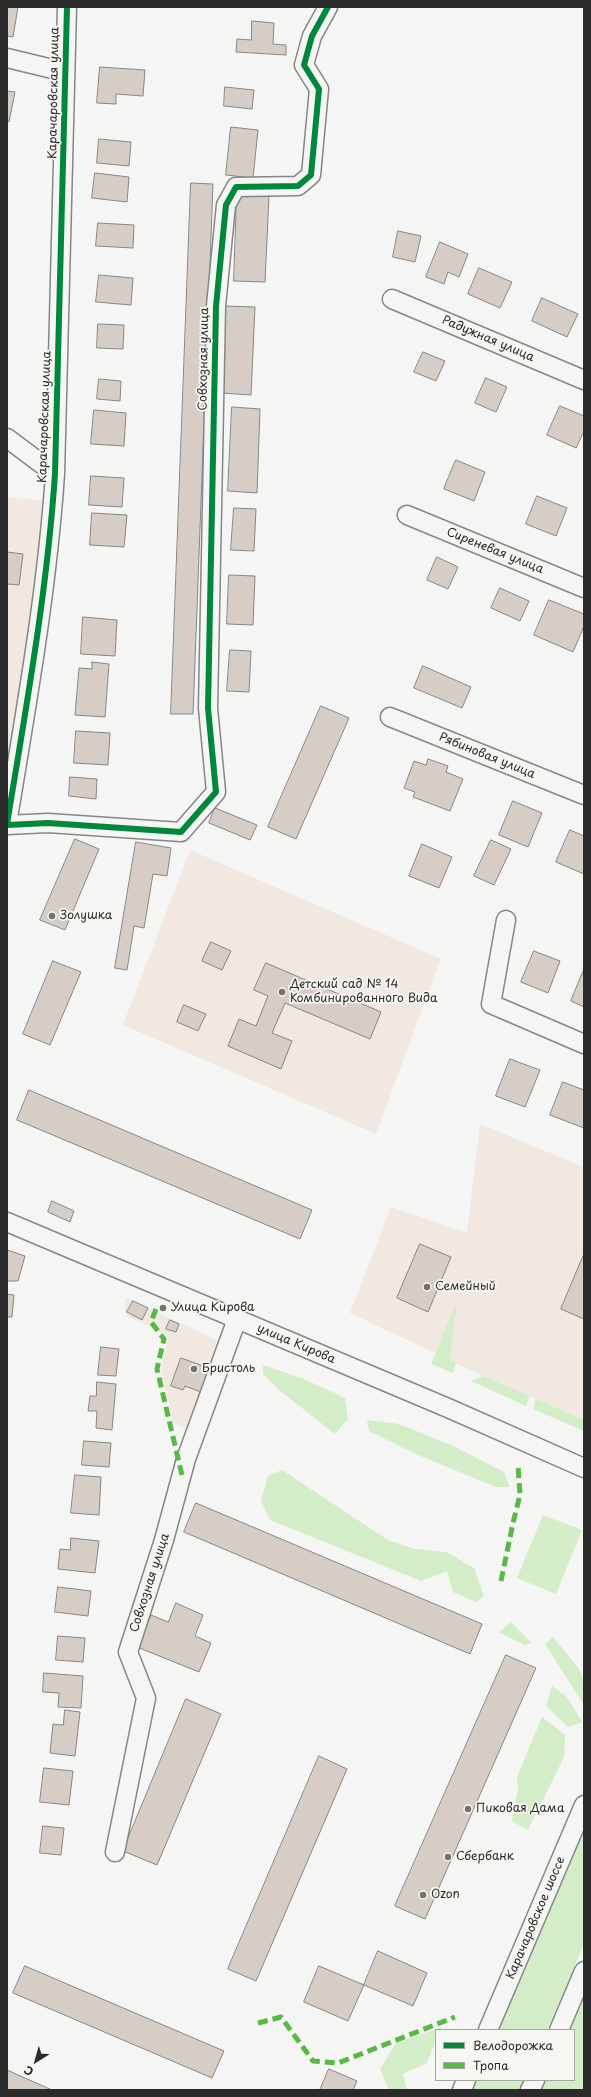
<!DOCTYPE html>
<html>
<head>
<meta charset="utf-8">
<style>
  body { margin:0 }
  #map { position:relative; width:591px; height:2097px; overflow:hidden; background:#f5f5f3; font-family:"Playpen Sans",sans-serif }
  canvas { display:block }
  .frame { position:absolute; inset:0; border:8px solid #2b2b2b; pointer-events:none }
  .legend { position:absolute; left:435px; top:2029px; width:140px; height:52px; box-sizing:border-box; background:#f6f6f2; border:1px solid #a5a5a2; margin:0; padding:5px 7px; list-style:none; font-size:12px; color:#2b2b2b }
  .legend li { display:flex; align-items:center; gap:8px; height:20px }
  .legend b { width:20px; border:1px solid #a5a5a2 }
  .north { position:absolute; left:16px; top:2041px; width:40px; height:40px; -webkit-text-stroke:3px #f6f6f2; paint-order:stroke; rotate:217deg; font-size:11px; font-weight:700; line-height:16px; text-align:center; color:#2b2b2b }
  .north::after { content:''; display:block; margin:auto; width:14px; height:18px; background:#2b2b2b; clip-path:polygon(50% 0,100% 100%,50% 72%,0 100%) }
</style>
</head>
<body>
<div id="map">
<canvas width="591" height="2097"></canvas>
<div class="frame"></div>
<ul class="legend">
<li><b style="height:5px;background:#00873e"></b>Велодорожка</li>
<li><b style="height:5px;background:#58b947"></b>Тропа</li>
</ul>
<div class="north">С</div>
</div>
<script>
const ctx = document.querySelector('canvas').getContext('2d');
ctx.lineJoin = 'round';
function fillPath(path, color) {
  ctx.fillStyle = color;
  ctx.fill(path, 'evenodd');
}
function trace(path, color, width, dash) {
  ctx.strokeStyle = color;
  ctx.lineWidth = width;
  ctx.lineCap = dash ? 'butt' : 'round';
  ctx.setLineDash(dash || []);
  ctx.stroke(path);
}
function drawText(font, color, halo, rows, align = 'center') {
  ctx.font = font + ' "Playpen Sans",sans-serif';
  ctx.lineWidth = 3.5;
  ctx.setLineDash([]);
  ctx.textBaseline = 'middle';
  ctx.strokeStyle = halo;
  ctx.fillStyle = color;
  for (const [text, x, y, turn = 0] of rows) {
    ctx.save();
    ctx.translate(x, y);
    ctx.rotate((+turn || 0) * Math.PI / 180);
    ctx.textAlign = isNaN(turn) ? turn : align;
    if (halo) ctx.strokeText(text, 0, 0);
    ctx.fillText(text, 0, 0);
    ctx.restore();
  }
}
fillPath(new Path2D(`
  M7,497L45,501L44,540L7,769Z
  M190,850L441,959L376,1134L123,1025Z
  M480,1124L584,1167V1420L483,1376L350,1313L391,1207L467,1233Z
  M125,1297L223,1343L191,1430L173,1423L161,1368L169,1336L125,1315Z`), '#f1e8e1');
fillPath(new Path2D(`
  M457,1301L450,1360L456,1363L453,1373L431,1364Z
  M263,1365L304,1379L345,1398L348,1419L335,1434L279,1390L263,1374Z
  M483,1376L530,1396L526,1406L471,1381Z
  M536,1399L584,1420V1431L533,1409Z
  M367,1420L399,1424L451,1445L504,1472L510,1487H496L418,1455L369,1431Z
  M282,1470L388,1540L415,1549L446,1552L474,1568L484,1596L476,1602L453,1592L447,1571L421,1581L270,1520L261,1501L268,1476Z
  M543,1515L582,1530L556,1594L517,1578Z
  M511,1622L532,1643L524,1645L499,1632Z
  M553,1637L579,1669L584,1680V1705L545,1644Z
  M552,1686L567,1697L582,1722L568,1727L546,1706Z
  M542,1717L565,1735L564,1757L528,1830L512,1821L518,1789L517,1777Z
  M584,1829V1944L547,2030H496Z
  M584,2000V2090H541L545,2080H574V2030H570Z
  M442,2027L440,2030H436V2040L427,2063L403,2074L407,2090H389L380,2069L396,2043Z
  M475,2080H525L521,2090H470Z`), '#d3edc8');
const building = new Path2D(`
  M7,7H18L13,37L7,36Z
  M252,21L274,23L273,44L286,45V55L236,52L237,39L251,40Z
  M100,67L145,70L143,96L116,94V104L97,103Z
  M225,87L254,90L252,109L224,106Z
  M7,91L15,92L9,122L7,121Z
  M231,127L258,130L253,178L226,175Z
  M99,139L131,142L129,166L97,163Z
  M95,173L129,177L127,202L92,198Z
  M191,183L213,184L193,714H171Z
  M237,195L269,196L265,282L234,281Z
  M98,223L134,225L133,248L96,246Z
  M398,231L421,236L415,262L393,257Z
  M440,242L468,254L459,277L448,272L444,284L426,277Z
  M479,268L512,282L500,308L468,294Z
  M99,275L133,278L131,305L96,302Z
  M542,298L578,314L567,337L532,321Z
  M225,306L255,307L251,395L221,393Z
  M98,324L124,325L123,349L97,348Z
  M423,352L445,361L436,381L414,372Z
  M486,378L507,387L496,412L475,403Z
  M99,379L121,381L120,401L97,399Z
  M560,406L584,416V431L576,448L547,435Z
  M232,407L260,409L257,493L228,491Z
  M94,410L126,413L124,446L91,444Z
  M456,460L485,472L474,501L444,489Z
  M91,476L124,478L122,507L89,505Z
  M537,496L567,508L556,536L526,524Z
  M234,508L256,509L254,551L231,550Z
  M92,513L127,515L124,547L90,545Z
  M7,552L23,554L19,585L7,584Z
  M437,557L458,567L448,589L427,580Z
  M229,575L255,576L253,625L227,624Z
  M500,588L529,601L520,621L491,608Z
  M549,600L584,614V626L573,652L534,635Z
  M83,617L117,620L115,656L81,654Z
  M230,650L251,651L249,692L227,691Z
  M92,662L109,664L105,717L75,715L79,668L92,669Z
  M423,666L471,687L462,708L414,688Z
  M321,706L349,718L296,839L268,827Z
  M76,731L110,733L108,765L74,763Z
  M428,759L448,766L446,772L463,779L450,811L413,797L415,792L404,788L414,761L426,765Z
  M70,777L97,779L96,799L69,796Z
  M513,801L542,813L528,847L499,835Z
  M215,808L257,825L250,840L209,823Z
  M570,830L584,836V874L556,862Z
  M75,839L99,849L65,930L40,920Z
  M491,840L511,849L494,885L474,876Z
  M136,842L171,848L167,876L153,874L144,928L134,926L127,970L115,968Z
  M422,844L452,857L439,888L409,876Z
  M211,942L231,951L222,970L202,961Z
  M534,951L560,961L548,993L521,982Z
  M53,961L81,972L50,1045L23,1034Z
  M266,963L381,1012L370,1039L285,1003L272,1033L292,1041L281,1069L228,1046L239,1019L256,1026L268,996L254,990Z
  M584,969V1007L571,1001Z
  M184,1005L206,1014L198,1031L177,1022Z
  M510,1059L540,1070L525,1107L496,1096Z
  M563,1082L584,1090V1128L550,1115Z
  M29,1090L312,1210L300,1239L17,1120Z
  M52,1201L74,1211L70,1222L48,1212Z
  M420,1244L451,1257L428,1312L397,1298Z
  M7,1250L25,1256L18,1281H7Z
  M584,1254V1319L561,1309Z
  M7,1294L14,1295L12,1317H7Z
  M133,1301L148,1308L142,1320L127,1312Z
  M170,1320L179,1324L176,1332L166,1329Z
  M101,1347L119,1349L116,1376L98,1375Z
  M181,1358L209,1368L201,1392L185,1386L183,1390L171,1386Z
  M97,1382L116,1384L112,1430L96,1428L97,1411H88L90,1396H96Z
  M84,1441L111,1443L109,1467L82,1465Z
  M75,1475L101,1477L99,1515L71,1513Z
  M196,1503L482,1624L470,1654L184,1532Z
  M71,1538L99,1541L95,1573L58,1569L60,1549L70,1550Z
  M58,1587L91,1591L88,1616L55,1612Z
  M176,1603L203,1615L195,1636L211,1643L199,1672L137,1647L151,1615L168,1622Z
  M58,1636L85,1638L83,1662L56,1660Z
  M506,1655L536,1668L425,1919L395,1906Z
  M44,1673L83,1676L81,1708L58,1707L59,1693L43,1692Z
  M186,1699L221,1714L157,1865L123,1851Z
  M65,1710L80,1712L75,1756L50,1753L53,1724L63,1725Z
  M319,1756L347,1769L256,1981L228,1969Z
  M44,1768L73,1771L69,1805L40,1802Z
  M43,1826L64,1828L61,1855L40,1853Z
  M378,1951L427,1973L413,2006L364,1985Z
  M25,1966L224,2051L212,2078L13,1993Z
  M319,1966L364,1985L348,2021L304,2002Z
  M329,2069L357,2081L353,2090H320Z
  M7,2070L52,2090H7Z`);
fillPath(building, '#d7cdc7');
trace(building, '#868685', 1);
const minor = new Path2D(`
  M7,58L65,72
  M392,299L584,380
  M7,438L55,474
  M407,515L584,588
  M390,717L584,795
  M7,824C26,708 47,592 55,474L67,7
  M7,825L48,823L181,832L216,792L208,708L216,306L226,205L236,187L298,186L311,175L319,89L304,65L312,36L328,7
  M506,920L491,1004L584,1044
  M7,1222L448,1408L584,1468
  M115,1852L146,1698L128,1652L164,1540L186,1459L237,1319
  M488,2030L584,1805
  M559,2030L584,1971
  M462,2090L466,2080
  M530,2090L535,2080`);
trace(minor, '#868685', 21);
trace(minor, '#f5f5f3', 18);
trace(new Path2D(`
  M156,1309L151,1322L164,1339L157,1369L182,1475
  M501,1581L513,1523L520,1495L518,1465
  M258,2023L281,2017L313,2061L338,2063L455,2017`), '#58b947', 5, [10, 5]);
trace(new Path2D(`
  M7,824C26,708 47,592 55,474L67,7
  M7,825L48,823L181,832L216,792L208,708L216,306L226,205L236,187L298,186L311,175L319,89L304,65L312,36L328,7`), '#00873e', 6);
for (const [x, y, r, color] of [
  [52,916,4,"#727271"],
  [282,992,4,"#727271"],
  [427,1287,4,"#727271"],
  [163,1308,4,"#727271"],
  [194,1369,4,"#727271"],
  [468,1809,4,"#727271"],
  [448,1857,4,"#727271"],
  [423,1895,4,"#727271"]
]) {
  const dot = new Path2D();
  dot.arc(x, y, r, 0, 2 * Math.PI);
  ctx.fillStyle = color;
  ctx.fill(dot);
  trace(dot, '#f6f6f2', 1.5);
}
drawText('12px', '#2b2b2b', '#f6f6f2', [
  ["Карачаровская улица",54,93,-89],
  ["Радужная улица",488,339,23],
  ["Совхозная улица",204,359,-89],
  ["Карачаровская улица",45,417,-88],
  ["Сиреневая улица",495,551,22],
  ["Рябиновая улица",487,756,22],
  ["улица Кирова",296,1344,23],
  ["Совхозная улица",150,1583,-72],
  ["Карачаровское шоссе",536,1918,-67]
]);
drawText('12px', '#2b2b2b', '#f6f6f2', [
  ["Золушка",60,916],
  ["Детский сад № 14",290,985],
  ["Комбинированного Вида",290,999],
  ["Семейный",435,1287],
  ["Улица Кирова",171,1308],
  ["Бристоль",202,1369],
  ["Пиковая Дама",476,1809],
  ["Сбербанк",456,1857],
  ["Ozon",431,1895]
], 'left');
</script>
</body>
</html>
